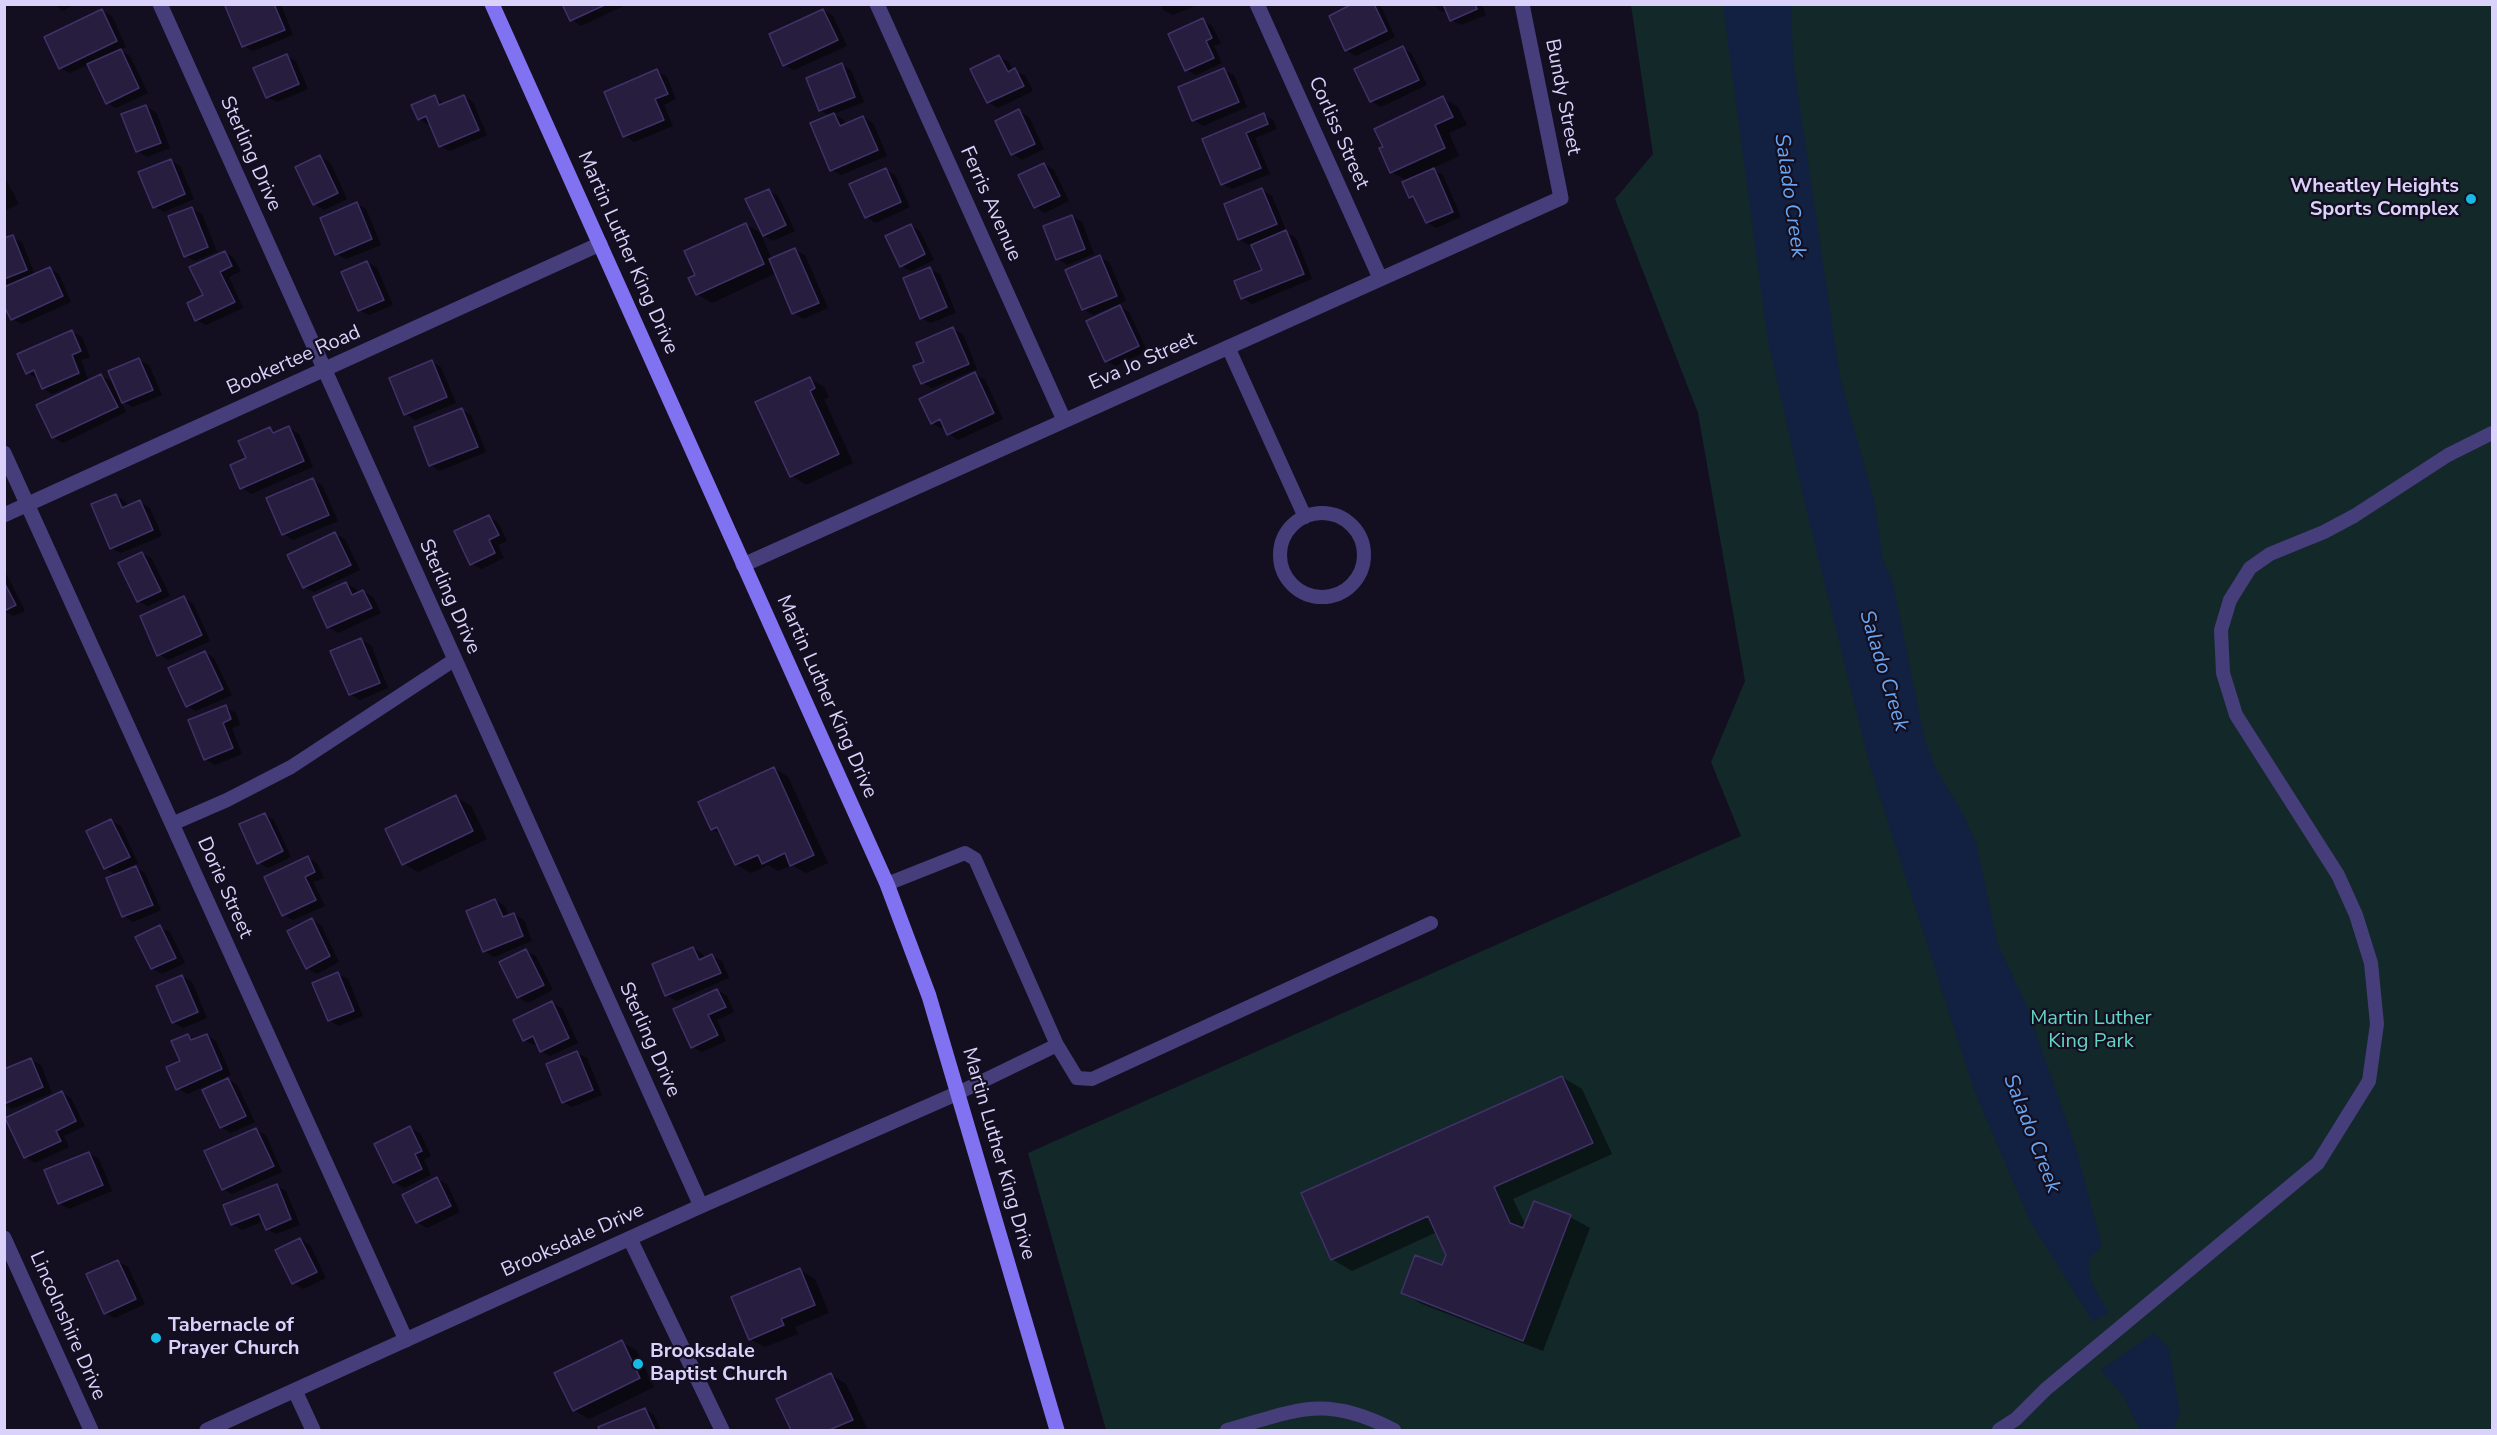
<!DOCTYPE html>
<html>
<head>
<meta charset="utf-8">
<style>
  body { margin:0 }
  #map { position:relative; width:2497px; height:1435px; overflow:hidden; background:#130f20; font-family:"Nunito Sans",sans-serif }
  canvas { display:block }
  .frame { position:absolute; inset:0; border:6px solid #dbd2fb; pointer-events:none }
</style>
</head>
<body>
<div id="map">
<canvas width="2497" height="1435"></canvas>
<div class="frame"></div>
</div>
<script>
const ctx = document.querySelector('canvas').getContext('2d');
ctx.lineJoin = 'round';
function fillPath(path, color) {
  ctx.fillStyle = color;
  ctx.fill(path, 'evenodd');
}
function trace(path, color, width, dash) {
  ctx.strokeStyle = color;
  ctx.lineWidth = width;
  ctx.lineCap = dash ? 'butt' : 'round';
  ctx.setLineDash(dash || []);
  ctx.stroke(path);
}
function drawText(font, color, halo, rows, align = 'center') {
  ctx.font = font + ' "Nunito Sans",sans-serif';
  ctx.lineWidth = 4.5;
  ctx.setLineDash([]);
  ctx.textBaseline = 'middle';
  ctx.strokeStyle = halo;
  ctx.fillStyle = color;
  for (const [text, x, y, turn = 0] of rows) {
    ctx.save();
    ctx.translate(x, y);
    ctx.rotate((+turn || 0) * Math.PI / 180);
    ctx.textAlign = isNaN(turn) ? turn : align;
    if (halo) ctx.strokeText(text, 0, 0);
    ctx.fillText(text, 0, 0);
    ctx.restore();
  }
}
fillPath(new Path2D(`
  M1631,5H2492V1430H1106L1028,1153L1741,836L1711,762L1745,681L1698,413L1615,199L1653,154Z`), '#132829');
fillPath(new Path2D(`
  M1723,5H1791L1793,60L1840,378L1874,500L1883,560L1893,583L1924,737L1934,765L1964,816L1976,843L1998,945L2026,1004L2077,1152L2102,1247L2089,1258C2088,1280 2096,1294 2109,1312L2093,1322L2030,1221L1974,1090L1870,766L1804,500L1767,335Z
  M2154,1333L2169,1349L2180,1413L2173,1430H2140L2124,1397L2101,1370Z`), '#122041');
fillPath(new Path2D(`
  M53,4H76L63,11Z
  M233,4H281L293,35L253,51L243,46Z
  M564,4H628L581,26L572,20Z
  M1161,4H1198V5L1173,15L1163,10Z
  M1356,4H1380L1395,37L1356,56L1346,50Z
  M1432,4H1482L1486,15L1461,25L1451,20L1447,10L1442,12Z
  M823,10L833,16L847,46L794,70L784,65Z
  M102,11L112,16L126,47L120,50L130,56L148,93L116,108L107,103L89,64L70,73L60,68Z
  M1203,20L1212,26L1221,43L1214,46L1222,63L1196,75L1186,70Z
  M1403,48L1412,54L1427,85L1381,107L1371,101Z
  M287,56L296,61L308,89L277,102L267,97Z
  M999,57L1009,62L1013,71L1025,75L1033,91L998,108L988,102Z
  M842,65L851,70L864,102L834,114L844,120L846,125L863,117L873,123L887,156L841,175L832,170L830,116L820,110Z
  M1224,70L1234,75L1247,107L1203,126L1193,120Z
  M657,71L667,77L676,99L664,105L673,126L634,142L625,136L606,93Z
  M464,96L473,102L487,135L450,151L440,146L431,123L428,125L419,119L434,97L445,104Z
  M1443,98L1458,107L1467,125L1449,133L1459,156L1431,169L1443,175L1461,217L1436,228L1427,222L1417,201L1410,197L1408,181L1391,172L1385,147Z
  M146,107L156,112L170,148L147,157L137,151Z
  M1019,111L1029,117L1044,149L1022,160L1013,154Z
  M1264,115L1274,121L1277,129L1255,138L1270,174L1232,189L1222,184L1204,140Z
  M320,157L330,162L347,199L324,210L314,204Z
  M171,160L180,166L194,199L164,212L155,207Z
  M1044,164L1054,170L1069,201L1045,213L1035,207L1020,176Z
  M886,170L895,175L910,207L876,223L866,217Z
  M4,176L19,204L4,211Z
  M768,190L778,196L795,231L773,241L760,233L772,259L795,250L805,255L828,308L803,319L794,313L776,273L712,303L697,294V276L745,224L764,235Z
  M1262,190L1272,196L1286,230L1284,231L1296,238L1312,279L1252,304L1242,298L1264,271L1252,244L1249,245L1239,239Z
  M357,204L366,209L381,245L346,259L336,254Z
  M192,208L202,214L217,252L195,261L185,256Z
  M1072,216L1082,222L1094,254L1067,265L1058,259Z
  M911,226L920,231L934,260L911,271L901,266Z
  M12,237L22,242L35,275L50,269L59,274L71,302L22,324L12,319L4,302V240Z
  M225,252L234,258L241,271L229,277L243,308L206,325L197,320Z
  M1099,257L1109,262L1126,301L1093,315L1083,309Z
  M367,262L377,268L393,305L369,315L359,310Z
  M930,269L940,274L956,313L931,323L921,318Z
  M1120,307L1129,312L1147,351L1116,366L1106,361Z
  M953,329L963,334L977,369L932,388L922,383L926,363Z
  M72,332L82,337L90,357L81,360L88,379L52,394L43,388L38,378L27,373Z
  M139,360L149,365L162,395L133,407L120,400L126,412L63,443L53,437L101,376L111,381L115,390Z
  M432,362L441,367L456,403L415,420L406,414Z
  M975,374L985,380L1003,419L958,440L949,434L945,426L941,428L932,423Z
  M810,379L824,387L829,397L824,399L853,463L806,485L792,476Z
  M462,410L471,415L486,452L440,471L430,465Z
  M270,428L278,433L289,428L299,434L313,467L251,494L242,488L248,458Z
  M313,480L322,485L338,521L293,540L283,534Z
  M116,496L125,501L128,507L140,502L150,508L162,536L121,553L111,548Z
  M488,516L498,522L507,541L498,545L504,558L481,569L472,564Z
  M335,534L345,539L360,570L314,592L304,587Z
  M142,553L152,559L170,596L148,606L138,601Z
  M4,569L25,611L13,616L4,611Z
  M346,583L356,589L358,594L363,591L373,597L381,613L338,633L328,627Z
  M184,598L193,603L210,641L168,660L159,654Z
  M361,640L371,645L388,688L360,700L350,694Z
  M205,652L214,658L232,695L196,711L187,706Z
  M226,707L236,713L240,725L232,728L242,754L215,765L205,759Z
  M774,768L788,777L828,863L806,873L792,865L778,871L768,865L751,873L736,864L722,835L712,829Z
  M456,797L471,806L487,839L418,872L403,863Z
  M265,814L274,820L291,857L268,868L258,862Z
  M111,821L121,826L138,863L126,868L127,871L135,867L145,873L161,910L133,922L124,916L117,875L105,868Z
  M308,858L317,863L324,878L313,882L325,906L293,920L283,915Z
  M495,900L505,906L509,916L514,914L524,920L532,941L494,957L484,951Z
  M312,920L321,925L339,962L317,974L307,968Z
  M160,927L170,932L185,963L162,974L152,968Z
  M693,948L703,954L705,959L712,956L722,961L729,978L676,1001L666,995Z
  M526,951L536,956L553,990L528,1003L518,997Z
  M338,974L348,979L363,1016L339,1026L329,1020Z
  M182,976L192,982L207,1018L183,1028L173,1022Z
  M717,990L727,996L734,1012L717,1020L726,1041L702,1052L692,1047Z
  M552,1003L562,1008L578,1043L550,1056L541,1051L538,1044L534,1045L524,1040Z
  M188,1035L195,1040L207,1035L216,1041L231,1075L187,1094L177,1088Z
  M577,1053L587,1058L602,1095L572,1107L563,1102Z
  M31,1060L41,1065L52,1093L12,1109L4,1105V1071Z
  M1562,1077L1582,1089L1612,1154L1513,1199L1526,1226L1570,1217L1590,1228L1543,1351L1422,1304L1402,1293L1443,1267L1447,1255L1437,1232L1352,1271L1332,1259Z
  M228,1079L237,1085L255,1122L231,1133L221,1127Z
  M61,1092L71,1098L85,1126L64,1136L69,1147L35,1163L25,1157Z
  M410,1128L420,1133L431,1156L424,1160L431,1175L404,1188L394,1182Z
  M256,1130L266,1135L282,1172L232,1194L223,1189Z
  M89,1153L99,1159L112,1191L69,1209L59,1203Z
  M437,1179L447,1184L460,1212L427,1228L417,1222Z
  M277,1186L286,1191L300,1225L276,1234L267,1229L264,1221L242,1230L232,1224Z
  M300,1239L310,1245L326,1278L303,1289L293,1283L277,1251Z
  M118,1261L128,1267L145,1304L115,1318L105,1313Z
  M800,1270L815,1279L829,1313L795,1327L798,1334L765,1347L750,1339Z
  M621,1342L636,1350L654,1387L589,1419L574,1410Z
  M831,1375L846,1384L867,1428L862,1430H792L778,1400Z
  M645,1409L654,1415L661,1430H601L600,1428Z`), '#0007');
const building = new Path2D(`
  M229,4H274L285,30L242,47L225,6Z
  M562,4H607L570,21Z
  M1352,4H1374L1387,31L1345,51L1329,16Z
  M1443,4H1475L1477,9L1450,21Z
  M102,9L117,41L59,69L44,37Z
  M823,9L838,40L783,66L769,34Z
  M1203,18L1212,38L1206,41L1214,58L1185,71L1168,34Z
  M1403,46L1419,80L1370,102L1354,69Z
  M121,49L139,88L106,104L87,64Z
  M287,54L299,84L266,98L253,68Z
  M999,55L1008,72L1015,68L1024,86L987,103L970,69Z
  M842,63L855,97L819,111L806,78Z
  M1224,68L1239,102L1192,121L1178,87Z
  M657,69L668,94L655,99L664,120L623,137L604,92Z
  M435,95L439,105L464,95L479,130L439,147L426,116L418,120L411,105Z
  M1443,96L1453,117L1435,125L1445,148L1390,173L1379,148L1383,147L1374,129Z
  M146,105L161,143L136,152L121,114Z
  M1019,109L1035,144L1011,155L995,121Z
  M834,113L840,126L863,116L878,150L830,171L810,123Z
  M1264,113L1268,124L1246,133L1261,168L1221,185L1202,139Z
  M320,155L338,193L313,205L295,167Z
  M171,159L185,194L153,208L138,172Z
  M1044,163L1060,196L1034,208L1018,175Z
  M886,168L901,202L865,218L849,184Z
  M1434,168L1453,212L1426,223L1413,196L1409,198L1402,182Z
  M1262,188L1277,224L1238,240L1224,204Z
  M769,189L786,225L763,236L745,199Z
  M357,202L372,239L335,255L320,218Z
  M192,207L208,247L184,257L168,216Z
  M1072,215L1085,249L1056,260L1043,226Z
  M746,223L764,264L696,295L688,278L695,275L684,251Z
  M911,224L925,254L900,267L885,236Z
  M1286,230L1304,274L1241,299L1234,281L1262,270L1251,245Z
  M13,235L27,270L4,279V238Z
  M795,248L819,303L792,314L769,259Z
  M225,251L232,266L220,272L235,302L195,321L187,303L203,295L189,267Z
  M1100,255L1117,296L1082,310L1065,270Z
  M367,261L384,300L358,311L341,272Z
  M50,267L63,296L11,320L4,306V287Z
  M930,267L947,307L920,319L903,278Z
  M1120,305L1139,346L1105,362L1086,321Z
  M953,327L969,364L921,384L913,366L924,362L916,343Z
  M72,330L81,351L72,355L79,373L42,389L34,370L26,374L17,354Z
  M139,358L153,390L122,403L108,371Z
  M432,360L447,397L404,415L389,378Z
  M975,372L994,413L947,435L940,419L931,424L919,399Z
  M101,374L118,407L52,438L36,405Z
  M810,377L815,388L810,391L839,454L790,477L755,402Z
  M462,408L478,447L429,466L414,427Z
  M289,426L304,461L240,489L230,465L246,458L238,441L270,427L273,433Z
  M313,478L329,515L282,535L266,498Z
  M116,494L122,508L140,500L153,530L110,549L91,504Z
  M489,515L499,535L489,540L495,553L470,565L454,531Z
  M335,532L351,565L303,588L287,555Z
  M142,552L161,591L137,602L118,563Z
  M4,582L16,605L4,611Z
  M346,582L352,595L363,590L372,608L327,628L313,597Z
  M184,596L202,635L157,656L140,616Z
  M361,638L380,683L349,695L330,651Z
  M205,651L223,689L186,707L168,668Z
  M226,705L231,719L223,723L233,748L204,760L188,720Z
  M774,767L814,855L790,866L785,853L762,864L758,855L735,865L717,827L711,830L698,802Z
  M456,795L473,831L402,865L385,829Z
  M265,813L283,851L257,864L239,824Z
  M111,819L130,857L104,869L86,831Z
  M308,856L315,872L305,877L316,900L282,916L264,877Z
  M136,866L153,905L122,917L106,878Z
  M495,899L503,917L514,913L523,936L483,952L466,911Z
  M312,918L330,956L306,969L287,931Z
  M160,925L176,958L151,969L135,937Z
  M693,947L699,960L712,954L721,973L665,996L652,964Z
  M526,949L544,985L517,998L499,962Z
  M338,972L354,1011L328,1021L312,983Z
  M182,975L198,1012L172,1023L156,986Z
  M717,989L726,1007L708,1015L718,1035L691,1048L673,1009Z
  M552,1001L569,1038L540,1052L533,1036L523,1041L513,1020Z
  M188,1034L191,1040L207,1034L222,1069L176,1090L166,1067L180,1061L171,1041Z
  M577,1051L593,1090L562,1103L546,1064Z
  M31,1058L43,1087L4,1104V1069Z
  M1562,1076L1593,1143L1494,1187L1510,1223L1523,1228L1534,1201L1571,1215L1523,1341L1401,1293L1415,1255L1442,1265L1446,1255L1428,1216L1331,1260L1301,1193Z
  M228,1078L246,1116L220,1128L202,1090Z
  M62,1091L76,1121L56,1131L61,1141L24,1158L5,1118Z
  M410,1126L422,1151L415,1154L422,1169L393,1183L374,1144Z
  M256,1128L274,1166L222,1190L204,1151Z
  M89,1152L103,1185L58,1204L44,1170Z
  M437,1177L451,1206L416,1223L402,1195Z
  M277,1184L291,1219L266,1230L259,1214L231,1225L223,1205Z
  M300,1238L317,1272L292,1284L275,1250Z
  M118,1260L136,1299L104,1314L86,1274Z
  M800,1268L815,1305L781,1319L784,1325L749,1340L731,1297Z
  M622,1340L640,1378L573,1411L554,1373Z
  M831,1373L853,1420L829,1430H791L776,1399Z
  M645,1408L655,1430H600L598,1427Z`);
fillPath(building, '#271d3f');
trace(building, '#413169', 1.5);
trace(new Path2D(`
  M1228,347L1305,517
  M1280 555a42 42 0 1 1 84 0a42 42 0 1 1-84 0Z
  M172,824L227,800L291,767L454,660
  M887,884L965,853L975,859L1057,1045L1077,1078L1092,1079L1431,923
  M958,1093L1057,1045
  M1227,1430C1298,1410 1324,1394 1394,1430
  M1999,1430L2016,1419L2046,1389L2318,1163L2369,1081L2377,1024L2371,963L2356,915L2338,875L2236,715L2223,673L2221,630L2230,600L2250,568L2270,554L2324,532L2354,516L2448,455L2492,433`), '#463e7b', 14);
trace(new Path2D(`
  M160,4L701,1206
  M877,4L1064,420
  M1257,4L1380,278
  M4,453L406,1340
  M4,515L600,244
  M743,565L1561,198L1522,4
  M4,1238L91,1430
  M630,1239L722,1430
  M295,1391L313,1430`), '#463e7b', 15);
trace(new Path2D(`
  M207,1430L701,1206L958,1093`), '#463e7b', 15);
trace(new Path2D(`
  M492,4L887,884L929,996L1057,1430`), '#8172f2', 15);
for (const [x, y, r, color] of [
  [2471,199,6,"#15bbe4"],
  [156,1338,6,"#15bbe4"],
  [638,1364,6,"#15bbe4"]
]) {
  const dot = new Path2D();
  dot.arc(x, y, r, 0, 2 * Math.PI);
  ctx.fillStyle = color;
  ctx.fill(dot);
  trace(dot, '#130f20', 2);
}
drawText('20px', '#dbd2fb', '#130f20', [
  ["Bundy Street",1562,97,79],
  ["Corliss Street",1338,133,66],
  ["Sterling Drive",250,154,66],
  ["Ferris Avenue",990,204,66],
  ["Martin Luther King Drive",627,253,66],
  ["Bookertee Road",294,361,-24],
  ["Eva Jo Street",1143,362,-24],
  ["Sterling Drive",449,597,66],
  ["Martin Luther King Drive",826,697,66],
  ["Dorie Street",224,888,66],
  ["Sterling Drive",649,1040,66],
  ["Martin Luther King Drive",998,1154,74],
  ["Brooksdale Drive",573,1241,-24],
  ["Lincolnshire Drive",67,1326,66]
]);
drawText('bold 20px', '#dbd2fb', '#130f20', [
  ["Wheatley Heights",2459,187,"right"],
  ["Sports Complex",2459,210,"right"],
  ["Tabernacle of",168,1326],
  ["Prayer Church",168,1349],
  ["Brooksdale",650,1352],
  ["Baptist Church",650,1375]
], 'left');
drawText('20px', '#65d4c3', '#130f20', [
  ["Martin Luther",2091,1019],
  ["King Park",2091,1042]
]);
drawText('italic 21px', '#69a5f1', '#130f20', [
  ["Salado Creek",1789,196,82],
  ["Salado Creek",1883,671,73],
  ["Salado Creek",2031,1134,69]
]);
</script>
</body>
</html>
